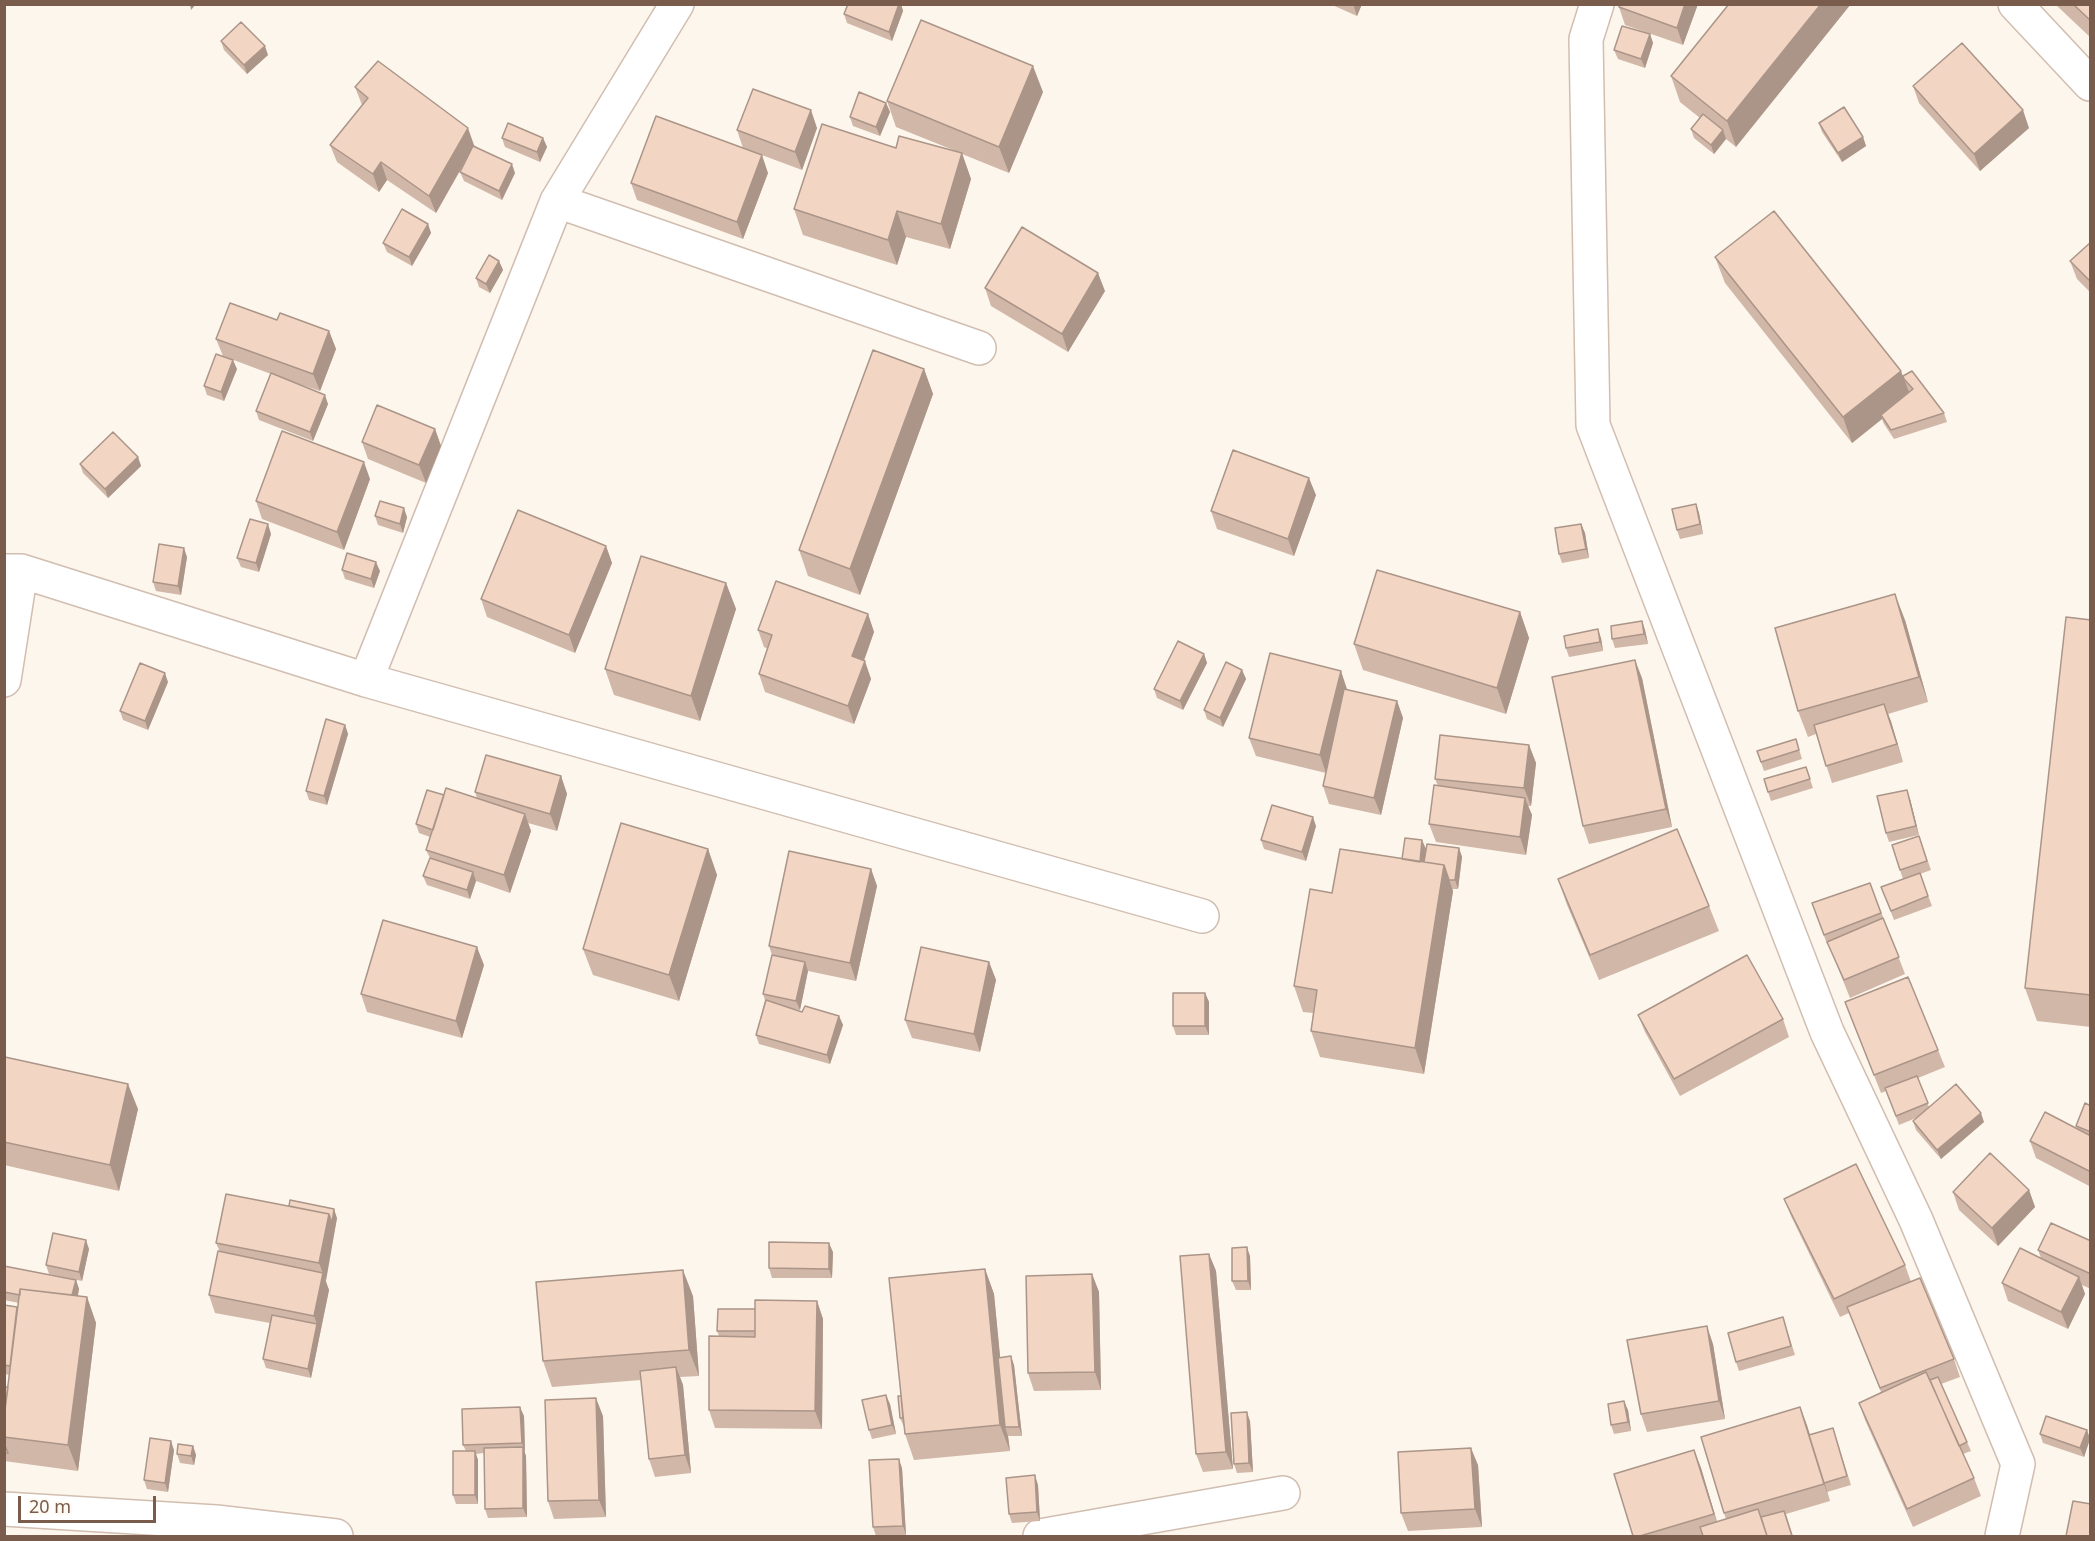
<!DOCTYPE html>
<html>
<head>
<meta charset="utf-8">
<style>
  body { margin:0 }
  #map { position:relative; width:2095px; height:1541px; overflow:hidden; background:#fdf6ec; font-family:"Noto Sans",sans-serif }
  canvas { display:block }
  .frame { position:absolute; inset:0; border:6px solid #7a5c4d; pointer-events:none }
  .scale { position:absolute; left:18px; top:1496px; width:138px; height:27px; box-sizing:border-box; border:3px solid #7a5c4d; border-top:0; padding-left:8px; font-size:18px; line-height:21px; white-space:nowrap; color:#7a5c4d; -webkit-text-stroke:4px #fffaf3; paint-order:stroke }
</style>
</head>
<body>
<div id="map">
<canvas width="2095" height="1541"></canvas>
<div class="frame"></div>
<div class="scale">20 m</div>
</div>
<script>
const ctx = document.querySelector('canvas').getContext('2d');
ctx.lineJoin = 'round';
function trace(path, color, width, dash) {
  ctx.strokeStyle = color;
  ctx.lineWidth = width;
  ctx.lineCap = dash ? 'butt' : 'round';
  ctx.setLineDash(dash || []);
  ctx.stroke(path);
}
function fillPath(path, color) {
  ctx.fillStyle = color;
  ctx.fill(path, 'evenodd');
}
const minor = new Path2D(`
  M1597,4L1586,39L1593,425L1827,1032L1916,1220L2018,1464L2002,1536
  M2015,4L2090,84
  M557,201L979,348
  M4,571H21L4,680
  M21,571L366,680L557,201L677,4
  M366,680L1202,916
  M4,1509L216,1522L336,1536
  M1040,1536L1283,1493`);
trace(minor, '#d1beb0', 36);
trace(minor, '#fff', 33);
fillPath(new Path2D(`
  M848,4H901L903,11L892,41L847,23L844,14Z
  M1330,4H1362L1357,16Z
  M1698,4L1683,45L1625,25L1619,7Z
  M1729,4L1736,147L1726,139L1714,154L1694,138L1691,129L1700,118L1680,102L1671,76Z
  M2055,4H2091V38Z
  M1650,34L1653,43L1645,68L1618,59L1614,50Z
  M221,41L268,55L247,74L224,50Z
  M1913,86L2029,128L1980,171L1919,103Z
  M355,87L474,145L515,173L502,200L464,181L460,172L468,157L436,213L387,180L379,192L337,162L330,145L362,105Z
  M1043,92L1009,173L962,154L971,179L950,249L906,237L897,265L803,235L794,209L896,148L958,152L896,127L887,101Z
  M886,103L890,112L880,136L853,126L850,117Z
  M1819,123L1863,137L1866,146L1842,162L1822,132Z
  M817,128L802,170L743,148L737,130Z
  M502,138H543L547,147L540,162L505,147Z
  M768,173L743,239L637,200L631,183Z
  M428,224L431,233L412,266L387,252L383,243Z
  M2091,242V293L2077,279L2070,261Z
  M1715,257L1903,376L1944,413L1947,422L1894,439L1884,424L1882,419L1852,443L1725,283Z
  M499,261L503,270L490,293L479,287L476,278Z
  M985,288L1105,291L1068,352L991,306Z
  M277,320L329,331L336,349L320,391L287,380L328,404L313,441L259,420L256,411L271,374L223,356L216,339Z
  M237,369L224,401L207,395L204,386Z
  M924,369L933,394L860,595L808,576L799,550Z
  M435,429L441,446L426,483L368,459L362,442Z
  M138,457L141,466L108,498L83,473L80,464Z
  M370,479L344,550L262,519L256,501Z
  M1316,495L1294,556L1217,529L1211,511Z
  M1696,504L1699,513L1703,534L1680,539L1677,530Z
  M375,516L407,517L403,533L378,525Z
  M1581,524L1585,533L1589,558L1562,563L1559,554Z
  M271,534L259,572L241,567L237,558Z
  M606,546L612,563L575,653L487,617L481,599Z
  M187,557L181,595L156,591L153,582Z
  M342,570L380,571L374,588L345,579Z
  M726,583L736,609L700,721L614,695L605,669Z
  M1520,612L1529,638L1506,714L1363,670L1354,644Z
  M868,614L874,632L864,661L871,679L854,724L765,692L759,674L768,649L764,647L758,630Z
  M1905,620L1928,702L1888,714L1903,762L1832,783L1816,734L1808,737L1798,711Z
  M2091,620V1027L2037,1021L2025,988Z
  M1642,621L1645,630L1648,644L1615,648L1612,639Z
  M1601,638L1603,651L1569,657L1566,648Z
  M1204,654L1207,663L1183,710L1157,698L1154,689Z
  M1242,670L1246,679L1223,727L1207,719L1204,710Z
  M1642,678L1672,827L1589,844L1583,826Z
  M168,682L148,730L123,720L120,711Z
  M1347,689V690L1397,701L1403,718L1381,815L1329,804L1323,786L1326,773L1256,756L1249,738Z
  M345,725L348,734L327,805L309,800L306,791Z
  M1796,739L1802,759L1764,771L1757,751Z
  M1529,745L1536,763L1531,806H1528L1532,815L1526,855L1436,842L1429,824L1438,786L1435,779Z
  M1806,767L1813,788L1771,801L1768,792Z
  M561,776L567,794L557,831L528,823L531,831L510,893L476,881L470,899L427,885L423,876L430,858L426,850L430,837L419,833L416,824L444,795L477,798L475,792Z
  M1910,799L1919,835L1889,842L1886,833Z
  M1316,826L1306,861L1264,849L1261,840Z
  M1919,836L1931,870L1920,874L1932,906L1894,920L1881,887L1903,879L1900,870Z
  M1459,848L1462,857L1458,889H1452L1453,891L1424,1074L1320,1057L1311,1031L1313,1013L1303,1012L1294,986L1332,893L1402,859L1426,849L1424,862Z
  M708,849L717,875L679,1001L593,975L583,949Z
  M871,869L877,886L856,981L808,971L800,1010L792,1009L802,1012L839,1016L843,1025L830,1064L759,1044L756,1035L765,1000L763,994L772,955L769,946Z
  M1558,879L1709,906L1719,931L1599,980L1567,905Z
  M1870,883L1905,974L1850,998L1828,943L1827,944L1812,903Z
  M989,962L996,980L980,1052L912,1038L905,1020Z
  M484,965L462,1038L367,1012L361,994Z
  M1205,993L1209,1002V1035H1176L1173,1026Z
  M1845,1002L1938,1050L1945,1067L1918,1078L1929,1107L1984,1122L1941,1159L1916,1130L1913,1121L1916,1118L1899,1125L1886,1091L1881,1093Z
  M1638,1015L1783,1019L1789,1037L1680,1096L1645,1032Z
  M4,1060L138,1109L119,1191L4,1165Z
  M2091,1106V1187L2036,1158L2030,1141L2077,1129L2076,1126Z
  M2029,1190L2035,1207L1998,1246L1959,1210L1953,1192Z
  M1784,1199L1905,1265L1911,1282L1954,1359L1960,1377L1941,1384L1971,1451L1963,1454L1974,1478L1981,1496L1913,1527L1865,1420L1859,1403L1881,1392L1849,1313L1840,1317L1791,1216Z
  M337,1218L325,1280L329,1290L311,1378L266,1368L263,1359L270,1323L215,1313L209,1295L220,1252L216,1243Z
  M2091,1241V1289L2082,1285L2085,1294L2068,1329L2008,1301L2002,1283L2041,1258L2038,1250Z
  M89,1249L82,1281L49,1274L46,1265Z
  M833,1252L832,1278H772L769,1268Z
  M1209,1254L1216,1271L1233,1469L1203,1472L1196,1454Z
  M1250,1256L1251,1290H1236L1232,1281Z
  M4,1266L76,1280L79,1289L78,1296L87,1297L96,1323L78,1471L4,1461V1387H8L10,1375L4,1374V1305L17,1307L18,1309L19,1303L4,1300Z
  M985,1269L994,1294L1000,1358L1014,1365L1022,1436H1008L1010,1451L914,1460L905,1434L904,1427L900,1418L901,1396Z
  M1092,1274L1099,1292L1101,1390L1034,1391L1028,1373Z
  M693,1296L699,1376L680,1377L683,1385L691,1473L655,1477L649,1459L641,1380L552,1387L543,1361Z
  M817,1301L823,1319L822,1429L715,1428L709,1410L719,1336L717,1331L755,1309Z
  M1783,1317L1795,1355L1739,1371L1736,1362Z
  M1713,1344L1725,1419L1647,1432L1641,1414Z
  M890,1404L896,1434L872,1439L869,1430Z
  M1800,1407L1810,1435L1833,1428L1851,1485L1827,1492L1830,1501L1786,1514L1793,1536H1633L1694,1450L1701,1468L1717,1522L1726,1519L1724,1513Z
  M1628,1410L1631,1431L1614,1434L1611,1425Z
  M524,1416L525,1452H524L526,1456L527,1517L488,1518L485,1509L484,1453L476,1454L478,1460V1504H456L453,1495L466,1451L463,1445Z
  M603,1416L606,1517L554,1519L548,1501Z
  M1250,1421L1253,1472L1237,1473L1234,1464Z
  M2087,1430L2090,1439L2084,1457L2043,1443L2040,1434Z
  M193,1446L196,1455L194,1465L180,1463L177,1454Z
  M174,1450L168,1492L147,1489L144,1480Z
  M1478,1465L1482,1527L1408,1531L1401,1513Z
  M902,1468L906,1535L876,1536L873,1527Z
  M1038,1485L1040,1521L1012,1523L1009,1514Z`), '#d1b7a8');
fillPath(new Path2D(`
  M190,4H196L191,10Z
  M899,4H901L903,11L892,41L889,32Z
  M1355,4H1362L1357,16L1354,7Z
  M1685,4H1698L1683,45L1677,28Z
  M1821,4H1851L1736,147L1727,121Z
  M1650,34L1653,43L1645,68L1641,59Z
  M265,46L268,55L247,74L244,65Z
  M1033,66L1043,92L1009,173L999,147Z
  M886,103L890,112L880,136L876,127Z
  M811,110L817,128L802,170L795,152Z
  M2023,110L2029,128L1980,171L1974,154Z
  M468,128L474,145L436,213L429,196Z
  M1723,130L1726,139L1714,154L1711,145Z
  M1863,137L1866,146L1842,162L1838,153Z
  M543,138L547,147L540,162L537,152Z
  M962,153L971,179L950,249L941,224Z
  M762,155L768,173L743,239L737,222Z
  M381,162L387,180L379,192L373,174Z
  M512,164L515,173L502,200L499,191Z
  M897,211L906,237L897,265L888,240Z
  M428,224L431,233L412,266L409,257Z
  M499,261L503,270L490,293L486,284Z
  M1098,273L1105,291L1068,352L1062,334Z
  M329,331L336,349L320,391L313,374Z
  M233,360L237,369L224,401L221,392Z
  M924,369L933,394L860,595L850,569Z
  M1901,371L1911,397L1881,415L1882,419L1852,443L1843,417Z
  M325,395L328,404L313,441L310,432Z
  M435,429L441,446L426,483L419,465Z
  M138,457L141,466L108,498L105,489Z
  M364,462L370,479L344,550L337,532Z
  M1309,478L1316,495L1294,556L1288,539Z
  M1696,504L1699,513L1703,534L1700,524Z
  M404,508L407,517L403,533L400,524Z
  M268,524L271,534L259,572L256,563Z
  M1581,524L1585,533L1589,558L1586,549Z
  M606,546L612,563L575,653L569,635Z
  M184,548L187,557L181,595L178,586Z
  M376,562L380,571L374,588L371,579Z
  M726,583L736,609L700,721L691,696Z
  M1895,594L1905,620L1928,702L1919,677Z
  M1520,612L1529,638L1506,714L1497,688Z
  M868,614L874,632L859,674L852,656Z
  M1642,621L1645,630L1648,644L1644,634Z
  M1598,629L1601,638L1603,651L1600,642Z
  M1204,654L1207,663L1183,710L1180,701Z
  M1635,660L1642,678L1672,827L1666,809Z
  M865,661L871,679L854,724L848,706Z
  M1242,670L1246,679L1223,727L1220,718Z
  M1341,671L1347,689L1326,773L1320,755Z
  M165,673L168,682L148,730L145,721Z
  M1397,701L1403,718L1381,815L1374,798Z
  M1884,704L1891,721L1903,762L1897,744Z
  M345,725L348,734L327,805L324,796Z
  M1529,745L1536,763L1531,806L1524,788Z
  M561,776L567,794L557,831L550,814Z
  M1907,790L1910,799L1919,835L1916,826Z
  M1525,798L1532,815L1526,855L1520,837Z
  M525,814L531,831L510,893L504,875Z
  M1313,817L1316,826L1306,861L1302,852Z
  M1422,840L1426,849L1422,883L1418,874Z
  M1459,848L1462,857L1458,889L1455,880Z
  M708,849L717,875L679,1001L669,975Z
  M1444,865L1453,891L1424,1074L1415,1048Z
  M871,869L877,886L856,981L850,963Z
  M473,872L476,881L470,899L467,890Z
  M477,947L484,965L462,1038L456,1021Z
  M805,962L808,971L800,1010L796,1001Z
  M989,962L996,980L980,1052L974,1034Z
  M1205,993L1209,1002V1035L1205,1026Z
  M839,1016L843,1025L830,1064L827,1055Z
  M128,1084L138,1109L119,1191L110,1165Z
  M1981,1113L1984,1122L1941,1159L1937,1150Z
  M2029,1190L2035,1207L1998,1246L1992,1228Z
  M334,1209L337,1218L326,1281L319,1263L329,1214Z
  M86,1240L89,1249L82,1281L79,1272Z
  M829,1243L833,1252L832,1278L829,1269Z
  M1247,1247L1250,1256L1251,1290L1248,1281Z
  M1209,1254L1216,1271L1233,1469L1226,1452Z
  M985,1269L994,1294L1007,1427H1005L1008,1436L1010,1451L1000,1425Z
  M683,1270L693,1296L699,1376L689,1350Z
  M323,1273L329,1290L311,1378L308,1369L317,1324L314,1316Z
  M1092,1274L1099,1292L1101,1390L1095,1372Z
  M2079,1277L2085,1294L2068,1329L2061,1312Z
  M76,1280L79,1289L74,1313L70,1304Z
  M87,1297L96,1323L78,1471L68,1445Z
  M817,1301L823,1319L822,1429L815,1411Z
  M1707,1326L1713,1344L1725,1419L1719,1401Z
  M1011,1356L1014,1365L1022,1436L1019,1427Z
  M676,1367L683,1385L691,1473L685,1455Z
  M886,1395L890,1404L896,1434L892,1425Z
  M596,1398L603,1416L606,1517L599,1500Z
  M1624,1401L1628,1410L1631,1431L1628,1422Z
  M520,1407L524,1416L525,1452L522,1443Z
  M1800,1407L1807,1425L1830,1501L1824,1484Z
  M1247,1412L1250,1421L1253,1472L1249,1463Z
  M2087,1430L2090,1439L2084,1457L2080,1448Z
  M171,1441L174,1450L168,1492L165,1483Z
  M193,1446L196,1455L194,1465L191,1456Z
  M523,1447L526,1456L527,1517L523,1508Z
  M1471,1448L1478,1465L1482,1527L1475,1509Z
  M1694,1450L1701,1468L1720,1532L1714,1514Z
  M475,1451L478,1460V1504L475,1495Z
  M899,1459L902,1468L906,1535L903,1526Z
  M1035,1475L1038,1485L1040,1521L1037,1512Z`), '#aa9588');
const building = new Path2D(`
  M848,4H899L889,32L844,14Z
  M1620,4H1685L1677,28L1619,7Z
  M1729,4H1821L1727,121L1671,76Z
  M2073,4H2091V21Z
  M921,20L1033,66L999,147L887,101Z
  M241,22L265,46L244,65L221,41Z
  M1622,26L1650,34L1641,59L1614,50Z
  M1962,43L2023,110L1974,154L1913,86Z
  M378,61L468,128L429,196L381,162L373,174L330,145L368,98L355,87Z
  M753,89L811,110L795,152L737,130Z
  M859,92L886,103L876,127L850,117Z
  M1844,107L1863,137L1838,153L1819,123Z
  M1703,114L1723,130L1711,145L1691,129Z
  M656,116L762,155L737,222L631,183Z
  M508,123L543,138L537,152L502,138Z
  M822,124L896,148L899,136L962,153L941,224L897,211L888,240L794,209Z
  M473,146L512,164L499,191L460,172Z
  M402,209L428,224L409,257L383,243Z
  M1774,211L1901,371L1843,417L1715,257Z
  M1022,227L1098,273L1062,334L985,288Z
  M2091,242V282L2070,261Z
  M489,255L499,261L486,284L476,278Z
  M230,303L277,320L280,313L329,331L313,374L216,339Z
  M873,350L924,369L850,569L799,550Z
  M216,354L233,360L221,392L204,386Z
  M1912,371L1944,413L1891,430L1881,415L1913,389L1904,379L1903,376Z
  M271,373L325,395L310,432L256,411Z
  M377,405L435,429L419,465L362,442Z
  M282,431L364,462L337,532L256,501Z
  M113,432L138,457L105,489L80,464Z
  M1233,450L1309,478L1288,539L1211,511Z
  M380,501L404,508L400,524L375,516Z
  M1696,504L1700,524L1677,530L1672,509Z
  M518,510L606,546L569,635L481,599Z
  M250,519L268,524L256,563L237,558Z
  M1581,524L1586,549L1559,554L1555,528Z
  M159,544L184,548L178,586L153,582Z
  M347,553L376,562L371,579L342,570Z
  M641,556L726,583L691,696L605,669Z
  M1377,570L1520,612L1497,688L1354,644Z
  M776,581L868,614L852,656L865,661L848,706L759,674L772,635L758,630Z
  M1895,594L1919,677L1798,711L1775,628Z
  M2066,617L2091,620V995L2025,988Z
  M1642,621L1644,634L1612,639L1611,626Z
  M1598,629L1600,642L1566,648L1564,636Z
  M1178,641L1204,654L1180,701L1154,689Z
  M1270,653L1341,671L1320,755L1249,738Z
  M1635,660L1666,809L1583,826L1552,677Z
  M1226,662L1242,670L1220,718L1204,710Z
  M140,663L165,673L145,721L120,711Z
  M1344,689L1397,701L1374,798L1323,786Z
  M1884,704L1897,744L1826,766L1814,725Z
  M326,719L345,725L324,796L306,791Z
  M1440,735L1529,745L1524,788L1435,779Z
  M1796,739L1799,750L1761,762L1757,751Z
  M486,755L561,776L550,814L475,792Z
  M1806,767L1810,779L1768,792L1764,779Z
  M1434,785L1525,798L1520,837L1429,824Z
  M446,788L525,814L504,875L426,850Z
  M427,790L444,795L433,830L416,824Z
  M1907,790L1916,826L1886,833L1877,796Z
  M1272,805L1313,817L1302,852L1261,840Z
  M621,823L708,849L669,975L583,949Z
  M1677,829L1709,906L1590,955L1558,879Z
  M1919,836L1927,861L1900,870L1892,845Z
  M1405,838L1422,840L1420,862L1402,859Z
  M1427,844L1459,848L1455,880H1449L1444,865L1424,862Z
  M1340,849L1444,865L1415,1048L1311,1031L1317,990L1294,986L1310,889L1332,893Z
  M789,851L871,869L850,963L769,946Z
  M430,858L473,872L467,890L423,876Z
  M1920,873L1928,896L1891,911L1881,887Z
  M1870,883L1881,913L1824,935L1812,903Z
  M1883,918L1899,957L1844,980L1827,942Z
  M383,920L477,947L456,1021L361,994Z
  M921,947L989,962L974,1034L905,1020Z
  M772,955L805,962L796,1001L763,994Z
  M1747,955L1783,1019L1674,1079L1638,1015Z
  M1908,977L1938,1050L1874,1075L1845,1002Z
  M1173,993H1205V1026H1173Z
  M766,1000L802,1012L805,1006L839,1016L827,1055L756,1035Z
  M5,1057L128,1084L110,1165L4,1142Z
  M1917,1076L1928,1103L1896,1116L1885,1088Z
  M1956,1084L1981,1113L1937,1150L1913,1121Z
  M2085,1103L2091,1106V1132L2076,1126Z
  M2045,1112L2091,1136V1172L2030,1141Z
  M1990,1153L2029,1190L1992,1228L1953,1192Z
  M1856,1164L1905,1265L1834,1299L1784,1199Z
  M226,1194L329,1214L319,1263L216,1243Z
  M290,1200L334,1209L332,1223L329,1214L289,1206Z
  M2051,1223L2091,1241V1274L2038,1250Z
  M53,1233L86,1240L79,1272L46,1265Z
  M769,1242L829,1243V1269L769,1268Z
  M1247,1247L1248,1281H1232V1248Z
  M2020,1248L2079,1277L2061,1312L2002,1283Z
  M218,1251L323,1273L314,1316L209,1295Z
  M1209,1254L1226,1452L1196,1454L1180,1256Z
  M4,1266L76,1280L72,1295L20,1289V1295L4,1292Z
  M985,1269L1000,1425L905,1434L889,1278Z
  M683,1270L689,1350L543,1361L536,1282Z
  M1092,1274L1095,1372L1028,1373L1026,1276Z
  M1920,1278L1954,1359L1880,1388L1847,1307Z
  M20,1289L87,1297L68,1445L4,1437V1417Z
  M755,1300L817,1301L815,1411L709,1410V1336L755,1337Z
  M4,1305L17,1307L10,1366L4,1365Z
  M718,1309H755V1331H717Z
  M272,1315L317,1324L308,1369L263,1359Z
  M1783,1317L1791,1346L1736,1362L1728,1333Z
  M1707,1326L1719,1401L1641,1414L1627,1340Z
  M1011,1356L1019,1427H1005L998,1358Z
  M676,1367L685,1455L649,1459L640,1371Z
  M1926,1372L1974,1478L1907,1509L1859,1403Z
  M1938,1377L1967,1442L1959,1446L1930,1380Z
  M4,1387H8L4,1417Z
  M886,1395L892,1425L869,1430L862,1400Z
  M898,1396H901L903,1418H900Z
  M596,1398L599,1500L548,1501L545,1400Z
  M1624,1401L1628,1422L1611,1425L1608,1404Z
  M520,1407L522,1443L463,1445L462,1409Z
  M1800,1407L1824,1484L1724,1513L1701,1437Z
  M1247,1412L1249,1463L1234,1464L1231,1413Z
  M2046,1416L2087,1430L2080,1448L2040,1434Z
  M1833,1428L1847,1476L1824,1483L1809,1435Z
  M150,1438L171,1441L165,1483L144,1480Z
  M4,1443L8,1453H4Z
  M178,1444L193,1446L191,1456L177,1454Z
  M523,1447V1508L485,1509L484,1448Z
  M1471,1448L1475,1509L1401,1513L1398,1452Z
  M1694,1450L1714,1514L1640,1536H1633L1614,1474Z
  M453,1451H475V1495H453Z
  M899,1459L903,1526L873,1527L869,1460Z
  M1035,1475L1037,1512L1009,1514L1006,1478Z
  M2073,1501L2091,1504V1536H2066Z
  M1758,1509L1767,1536H1703L1700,1527Z
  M1784,1511L1792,1536H1767L1761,1517Z`);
fillPath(building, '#f3d5c3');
trace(building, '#aa9588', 1.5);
</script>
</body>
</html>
